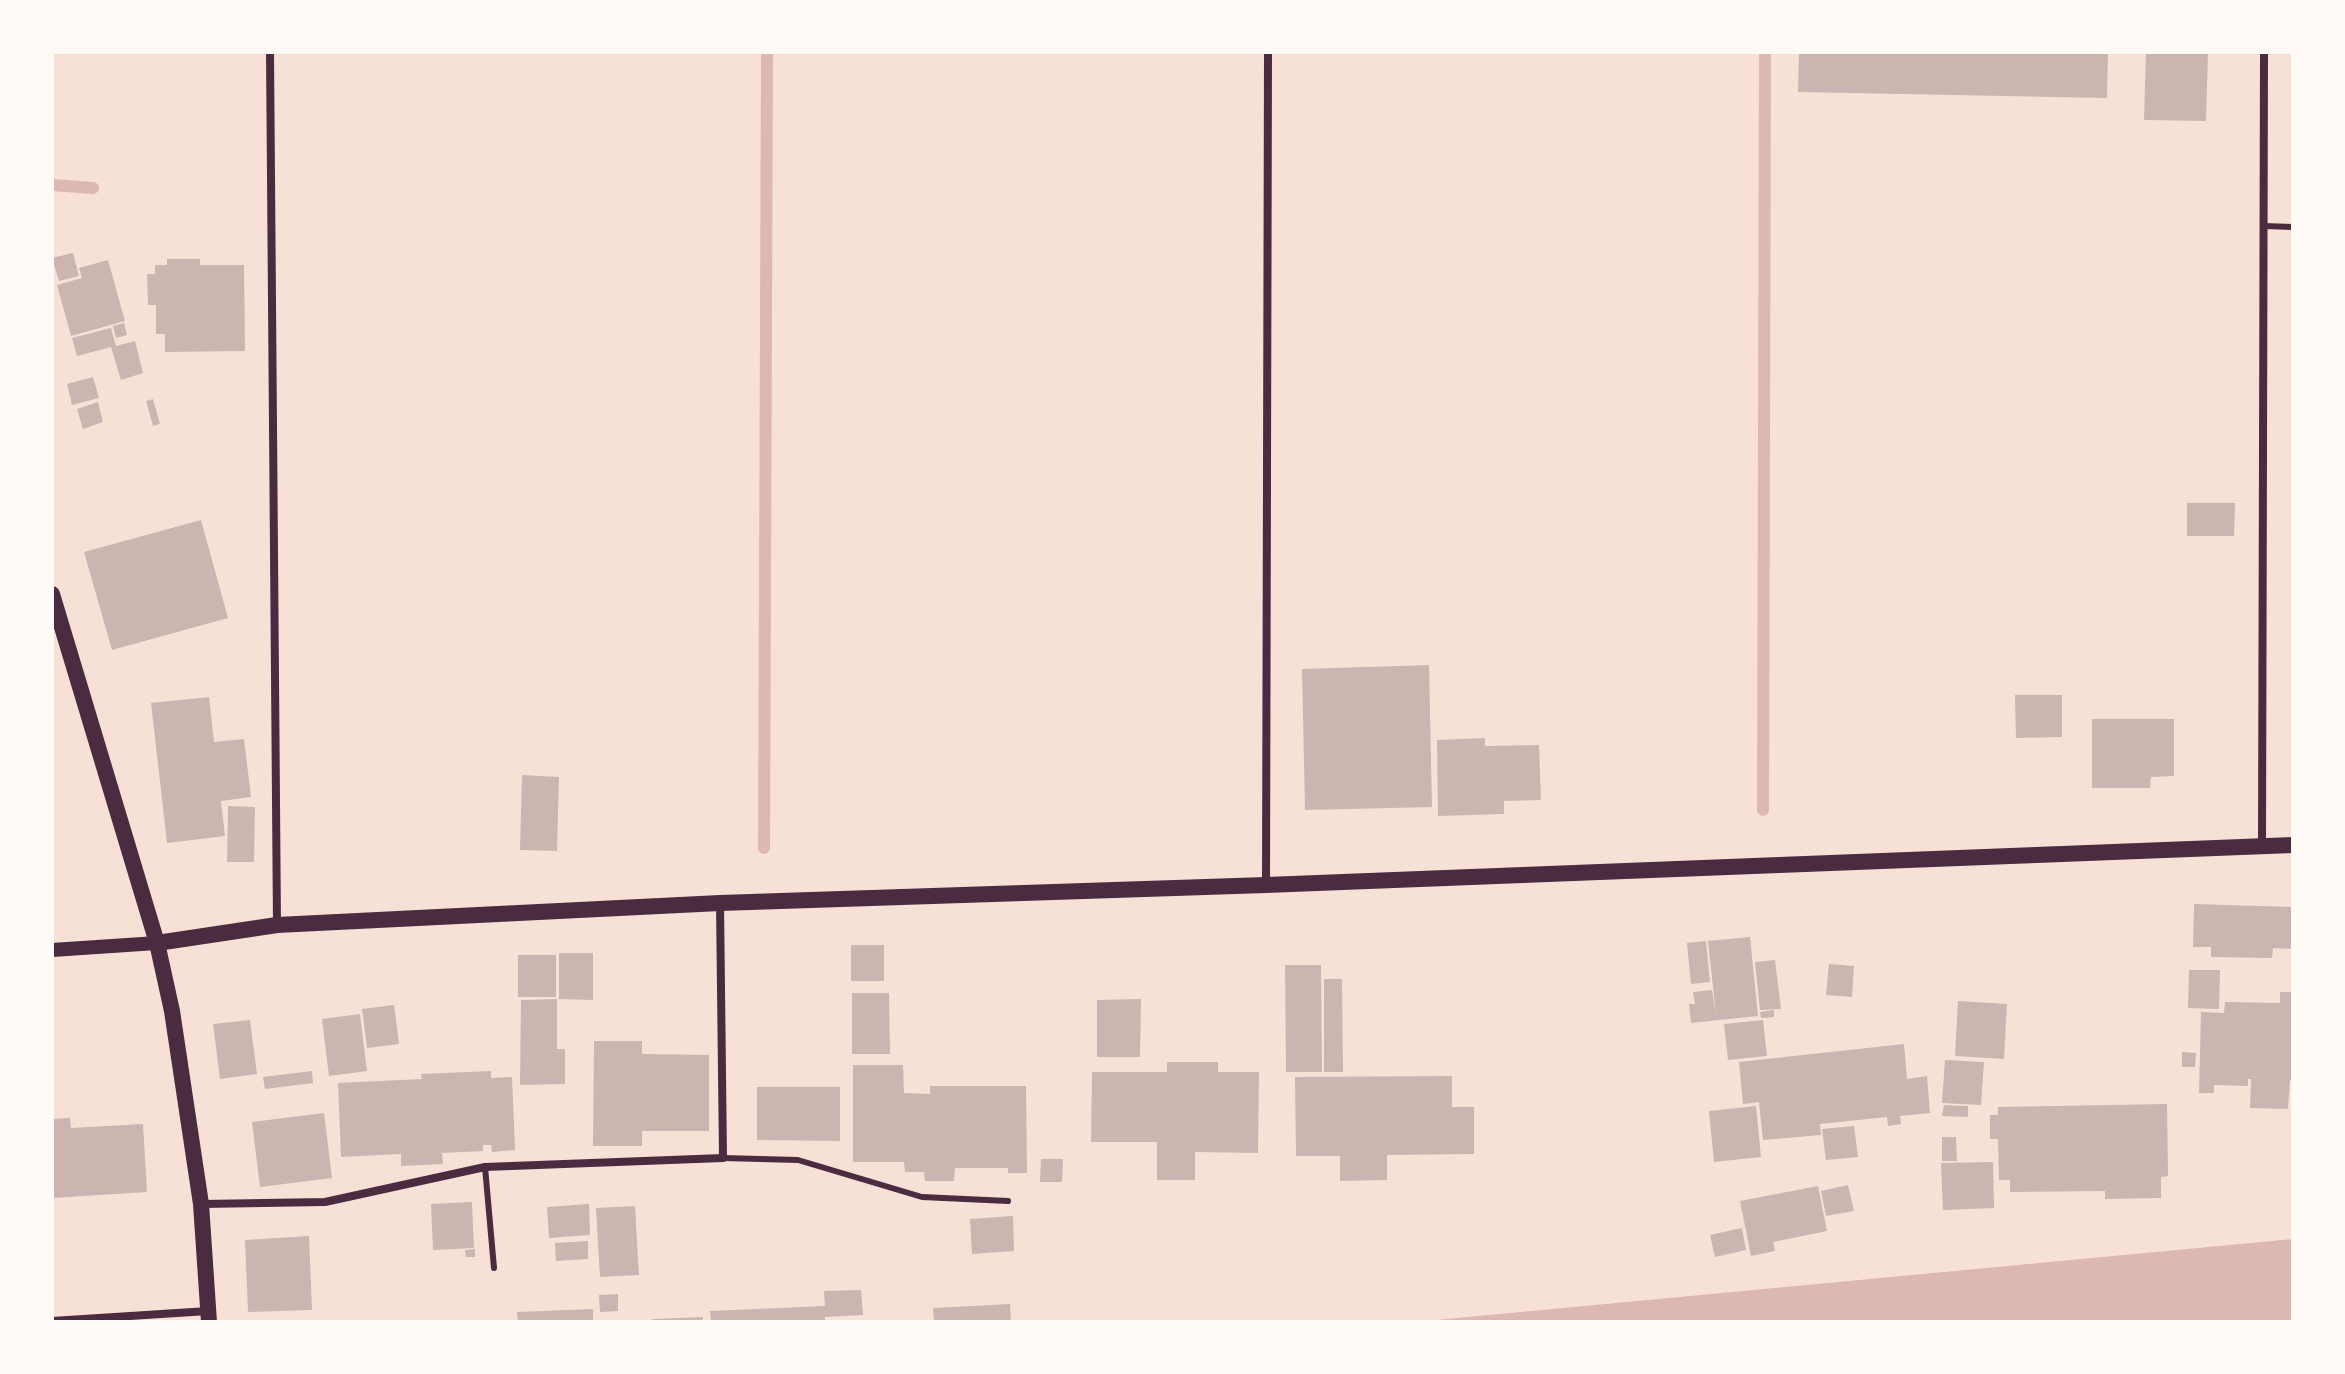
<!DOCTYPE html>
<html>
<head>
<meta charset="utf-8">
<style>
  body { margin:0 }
  #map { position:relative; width:2345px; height:1374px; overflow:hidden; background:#f7e1d7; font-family:"PT Sans Narrow",sans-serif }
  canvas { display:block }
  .frame { position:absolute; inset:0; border:54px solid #fffaf5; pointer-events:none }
</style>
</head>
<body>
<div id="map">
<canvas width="2345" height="1374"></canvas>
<div class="frame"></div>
</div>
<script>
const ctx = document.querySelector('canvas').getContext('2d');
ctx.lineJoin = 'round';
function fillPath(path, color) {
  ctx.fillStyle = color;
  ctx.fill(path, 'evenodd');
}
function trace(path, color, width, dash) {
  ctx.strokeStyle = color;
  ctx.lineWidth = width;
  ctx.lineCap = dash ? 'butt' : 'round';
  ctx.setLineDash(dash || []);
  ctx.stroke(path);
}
fillPath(new Path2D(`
  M2293,1239V1322H1415Z`), '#dcb8b0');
trace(new Path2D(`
  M52,185L93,188
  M1763,810L1765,52
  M764,848L767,52`), '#dcb8b0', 12);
fillPath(new Path2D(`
  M1799,52H2108L2107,98L1798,92Z
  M2146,52L2208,53L2206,121L2144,120Z
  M73,253L79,276L59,281L52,258Z
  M167,259H200V265H244L245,351L165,352V334H156V305H148L147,274H155V265H167Z
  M108,260L125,321L71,336L57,285L82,278L79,268Z
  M124,323L127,335L116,338L113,326Z
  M111,328L116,346L135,341L143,373L121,380L111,347L77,356L72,338Z
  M93,377L99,398L72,405L67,384Z
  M153,399L160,424L153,426L146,401Z
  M98,402L103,422L83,429L77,409Z
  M2187,503H2235L2234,536H2187Z
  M201,520L228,618L112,650L84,552Z
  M1429,665L1432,807L1305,810L1302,669Z
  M2015,695H2062V737L2016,738Z
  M209,697L214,742L244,739L251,797L221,801L225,836L167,843L151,703Z
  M2092,719H2174V776L2151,777L2150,788H2092Z
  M1485,738V746L1539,745L1541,800L1504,801V814L1438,816L1437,740Z
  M522,775L559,777L557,851L520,850Z
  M228,806L255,807L254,862H227Z
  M2194,904L2293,907V949L2273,948L2272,958L2211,957V947H2193Z
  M1750,937L1758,1016L1691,1023L1689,1004H1695L1693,992L1712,990L1716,1014L1708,941Z
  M1706,941L1710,982L1691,984L1687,943Z
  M851,945H884V981H851Z
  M559,953H593V1000L559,999Z
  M518,955H556V997H518Z
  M1775,960L1781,1009L1760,1010L1755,962Z
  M1829,964L1854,966L1852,997L1826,995Z
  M1285,965H1321L1322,1072H1286Z
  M2189,970H2220L2219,1009L2188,1008Z
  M1324,979H1342L1343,1072H1324Z
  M2280,992H2293V1080H2290L2288,1109L2250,1108L2251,1079H2248V1086L2214,1085V1093H2199L2201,1012L2224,1013L2225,1002L2280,1003Z
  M852,993H889L890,1054H852Z
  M557,999V1049H565V1084L520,1085L521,1000Z
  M1141,999L1140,1057H1097V1000Z
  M1958,1001L2007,1004L2004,1059L1955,1056Z
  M394,1005L399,1044L367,1048L362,1009Z
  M1774,1010V1017L1761,1018L1760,1012Z
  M360,1014L367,1071L329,1076L322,1019Z
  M250,1020L257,1074L220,1079L213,1024Z
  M1763,1020L1767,1056L1728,1060L1724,1024Z
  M594,1041H642V1054L709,1055V1131H642V1146H593Z
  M1904,1044L1907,1079L1927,1076L1930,1113L1900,1116L1901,1124L1888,1126L1887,1117L1820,1124L1821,1135L1763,1140L1759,1102L1743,1104L1739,1062Z
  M2182,1052L2196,1053L2195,1067H2182Z
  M1945,1060L1984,1062L1981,1105L1942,1103Z
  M1167,1062H1218V1072H1259L1258,1153L1195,1152V1180H1157V1142H1091L1092,1072H1167Z
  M853,1065H903L904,1093L930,1094V1086H1026L1027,1173H1008V1168H955L954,1181H925L924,1172H905L904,1162H853Z
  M312,1071L313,1083L265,1089L263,1077Z
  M491,1071V1078L512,1077L515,1150L492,1152L491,1145H483V1151L442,1153L443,1164L401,1166V1154L341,1157L338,1083L422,1079L421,1074Z
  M1452,1076V1107H1474V1154L1387,1155V1180L1340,1181V1156H1296L1295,1077Z
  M757,1087H840V1141L757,1140Z
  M2167,1104L2168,1176L2161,1177V1198L2105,1199V1191L2010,1192V1180H1999L1998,1139H1990V1115H1998V1107Z
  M1944,1105L1968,1106V1117L1942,1116Z
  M1756,1106L1761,1157L1714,1162L1709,1111Z
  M324,1113L332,1178L260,1187L252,1122Z
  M70,1118L71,1128L143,1124L147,1192L52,1198V1119Z
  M1854,1126L1858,1157L1826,1160L1822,1129Z
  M1942,1137H1956L1957,1161H1942Z
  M1041,1159H1063L1062,1182H1040Z
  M1993,1162L1994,1208L1943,1210L1941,1163Z
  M1848,1185L1854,1211L1826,1216L1821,1191Z
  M1818,1186L1827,1231L1773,1242L1775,1251L1751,1256L1740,1201Z
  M472,1202L474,1248L433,1250L431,1204Z
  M589,1204L590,1235L549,1238L547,1207Z
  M635,1206L639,1275L600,1277L596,1208Z
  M1013,1216L1014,1251L972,1254L970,1219Z
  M1742,1228L1746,1250L1715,1257L1710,1235Z
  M309,1236L312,1310L248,1312L245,1240Z
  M588,1241V1259L556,1261L555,1243Z
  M475,1249V1257H466L465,1250Z
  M861,1290L863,1315L825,1317V1322H711L710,1311L825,1306L824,1291Z
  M618,1294V1311L600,1312L599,1295Z
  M1010,1304L1011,1322H934L933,1308Z
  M593,1309V1322H518L517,1312Z
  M703,1317V1322H652V1319Z`), '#ccb4b1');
trace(new Path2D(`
  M2264,226L2293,227
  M723,1158L798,1160L922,1197L1008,1201
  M485,1167L494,1268`), '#4a2c40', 6);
trace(new Path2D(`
  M270,52L277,925
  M2262,846L2264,52
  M1266,885L1268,52
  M202,1204L325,1202L485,1167L723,1158L720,903
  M52,1321L208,1311`), '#4a2c40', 8);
trace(new Path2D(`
  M52,950L157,943`), '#4a2c40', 14);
trace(new Path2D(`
  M52,594L157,943L172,1011L201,1204L209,1322
  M157,943L277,925L720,903L1266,885L2293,845`), '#4a2c40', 16);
</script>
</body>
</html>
